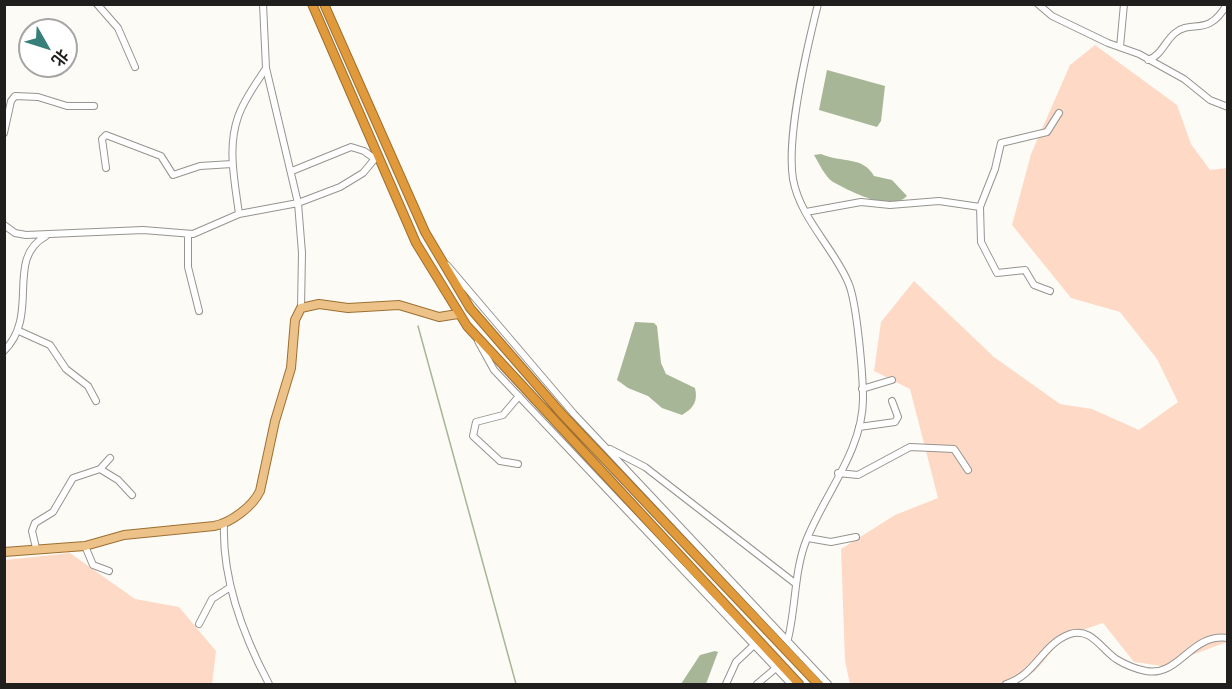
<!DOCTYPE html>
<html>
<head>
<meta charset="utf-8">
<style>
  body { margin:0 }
  #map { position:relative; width:1232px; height:689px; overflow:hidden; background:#fdfbf6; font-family:"Exo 2","Noto Sans SC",sans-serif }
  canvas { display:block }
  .frame { position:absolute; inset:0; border:6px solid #201f1e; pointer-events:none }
  .north { position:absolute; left:18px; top:18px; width:60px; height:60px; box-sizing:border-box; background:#fff; border:2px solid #a6a5a5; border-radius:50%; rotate:129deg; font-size:16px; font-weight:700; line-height:24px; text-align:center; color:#201f1e }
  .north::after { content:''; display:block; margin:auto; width:21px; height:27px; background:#377f79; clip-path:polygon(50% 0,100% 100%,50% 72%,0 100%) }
</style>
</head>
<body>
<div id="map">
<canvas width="1232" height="689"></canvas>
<div class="frame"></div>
<div class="north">北</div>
</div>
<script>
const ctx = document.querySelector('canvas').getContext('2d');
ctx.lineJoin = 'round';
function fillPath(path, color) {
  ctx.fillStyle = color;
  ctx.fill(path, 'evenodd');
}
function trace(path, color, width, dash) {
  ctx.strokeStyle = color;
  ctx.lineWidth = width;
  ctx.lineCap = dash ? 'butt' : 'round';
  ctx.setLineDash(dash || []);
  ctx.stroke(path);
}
fillPath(new Path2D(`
  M1095,45L1177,105L1191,144L1210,170L1227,168V642L1162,666L1134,662L1103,623L1065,636L1035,671L1014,684H850L845,661L841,549L895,515L938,498L910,389L874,371L881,322L914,281L994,357L1060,404L1092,409L1139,430L1178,402L1157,359L1120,312L1071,298L1012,225L1031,154L1070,65Z
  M70,553L135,599L179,607L216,651L212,684H5V560Z`), '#fedac6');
fillPath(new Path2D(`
  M827,70L885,86L881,121L877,127L819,110Z
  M821,154C842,163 863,156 874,176L892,180L907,196C890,213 850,191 833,182C825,177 819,163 814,155Z
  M635,322L654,323L657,326L661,363L666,374L695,388C698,401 694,408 682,415L662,408L648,396L628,388L617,380Z
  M715,651L718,652L706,684H681L700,655Z`), '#a6b696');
trace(new Path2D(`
  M418,326L516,684`), '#a6b696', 1.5);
const minor = new Path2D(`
  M97,4L118,28L135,67
  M263,4L266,68L298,203L302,253L301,308
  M1038,4L1052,16L1108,43L1139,54L1184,79L1210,100L1228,107
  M1120,47L1124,4
  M1148,60C1161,56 1165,41 1175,33C1192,19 1208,38 1227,4
  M4,133L11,101L15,96L38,97L67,106H94
  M106,168L102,139L106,135L161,156L173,175L200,166L232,164
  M292,171L351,147L364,151L375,159
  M806,212L861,202L890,205L939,201L980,207
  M239,214C235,183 227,148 238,117C244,99 256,84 266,68
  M4,225L15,233L26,235L143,230L193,234L239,214L298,203L340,187L363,173L378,155
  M188,235V267L199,311
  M447,265L574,414L828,684
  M1050,291L1034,285L1025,270L997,273L981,242L980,207L995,169L1001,143L1047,132L1059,113
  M19,331L50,345L66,369L88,386L96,401
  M478,341L494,370L791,684
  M4,351C41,314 4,259 46,236
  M862,389L892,380
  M859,427L895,422L898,417L892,401
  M610,449L645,467L796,584
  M518,464L500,461L473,436L476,422L503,415L519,396
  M100,469L118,480L132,495
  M838,473L858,475L910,447L954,449L968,470
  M224,524C222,580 243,635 269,684
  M808,538L831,542L856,537
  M85,546L93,565L109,571
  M36,548L32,531L35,523L53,512L73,478L100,469L110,458
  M199,624L212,599L229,588
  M788,639C796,607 794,572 806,541C824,495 863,450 863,399C863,376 857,301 848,282C833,247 800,218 793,179C786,135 807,48 818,4
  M726,684L736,662L754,645
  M757,684L776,668
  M1006,684C1036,675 1042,644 1070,634C1091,627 1101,649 1116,659C1124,664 1136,669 1146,671C1180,677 1190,633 1228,638`);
const major = new Path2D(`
  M4,552L85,546L124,535L214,526C231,523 253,506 260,491L275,421L291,368L295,320L301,308L319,304L348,308L399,305L439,317L458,314`);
const highway = new Path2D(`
  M312,4L416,243L467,326L799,684
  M324,4L425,232L470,308L561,413L818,684`);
trace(minor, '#969490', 8);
trace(major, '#9d6f31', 10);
trace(highway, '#9d6f31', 10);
trace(minor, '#fff', 6);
trace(major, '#ecc289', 8);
trace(highway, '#e09a3b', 8);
</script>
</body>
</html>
